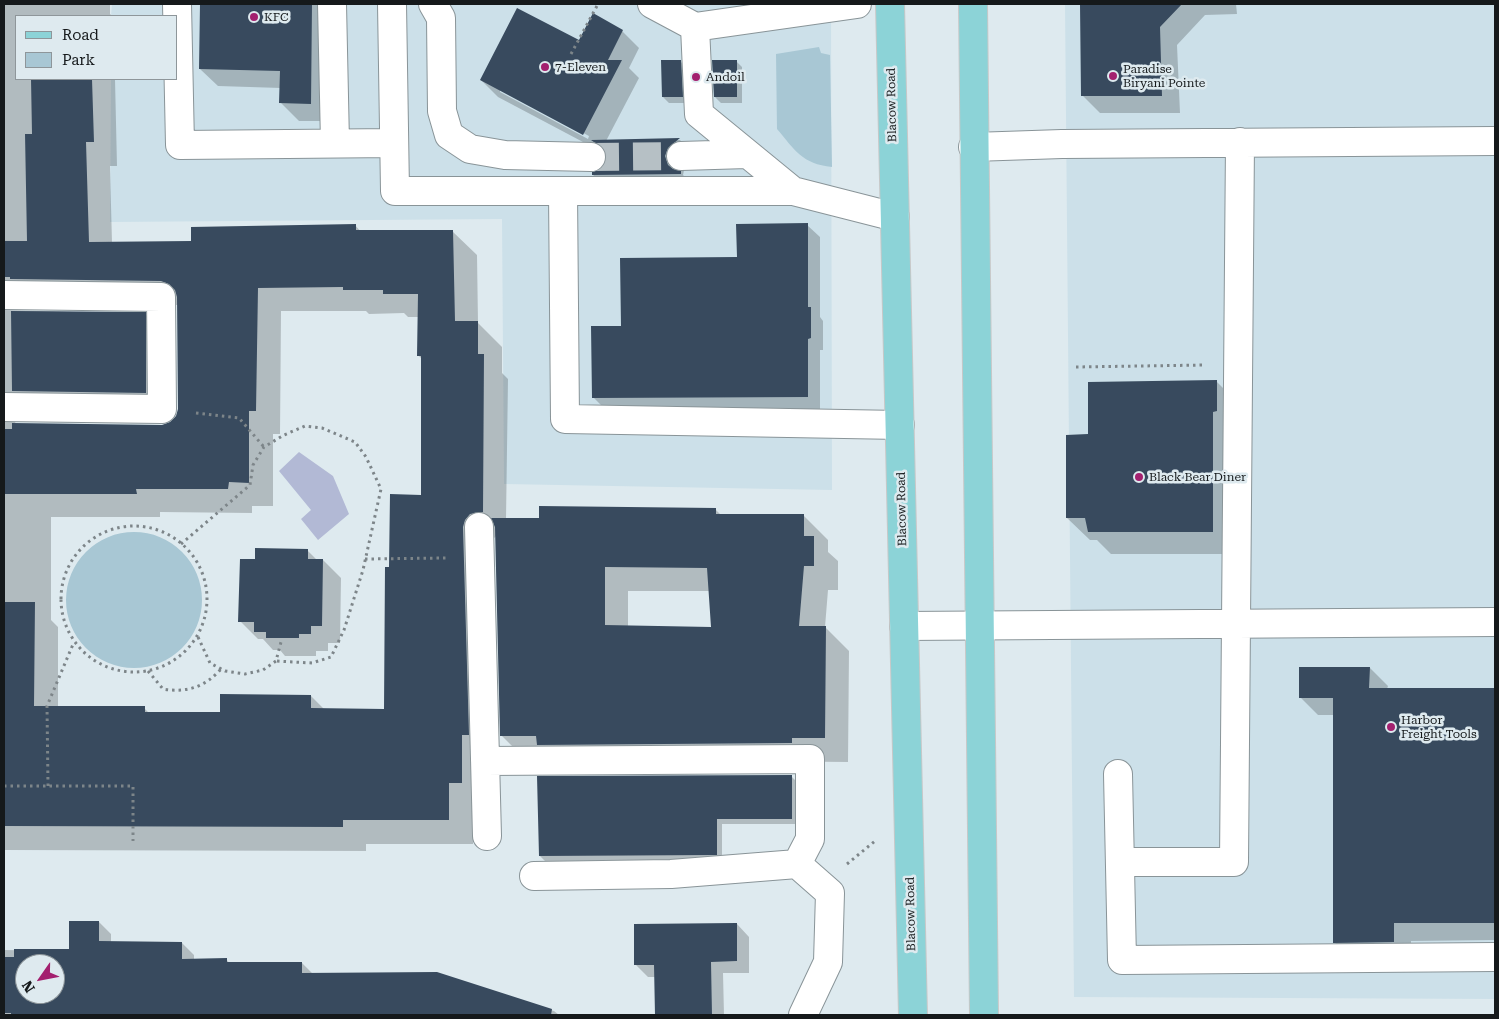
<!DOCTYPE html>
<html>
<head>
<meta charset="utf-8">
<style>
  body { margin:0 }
  #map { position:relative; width:1499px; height:1019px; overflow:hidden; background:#deeaef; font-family:"Roboto Serif",serif }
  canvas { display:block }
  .frame { position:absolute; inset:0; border:5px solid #15191b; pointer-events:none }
  .legend { position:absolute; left:15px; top:15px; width:162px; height:65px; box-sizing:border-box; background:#deeaef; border:1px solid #8e969a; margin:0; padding:6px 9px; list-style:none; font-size:15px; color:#15191b }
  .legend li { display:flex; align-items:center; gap:10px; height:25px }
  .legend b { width:25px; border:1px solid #8e969a }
  .north { position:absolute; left:15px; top:954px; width:50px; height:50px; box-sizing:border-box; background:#deeaef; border:1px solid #8e969a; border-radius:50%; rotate:237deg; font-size:14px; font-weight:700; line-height:20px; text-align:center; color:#15191b }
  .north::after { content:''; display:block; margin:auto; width:18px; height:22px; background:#a3206f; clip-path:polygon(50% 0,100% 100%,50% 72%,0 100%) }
</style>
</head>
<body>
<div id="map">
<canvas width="1499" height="1019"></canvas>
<div class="frame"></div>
<ul class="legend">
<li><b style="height:6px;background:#8cd3d7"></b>Road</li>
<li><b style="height:14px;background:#a8c7d4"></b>Park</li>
</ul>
<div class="north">N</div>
</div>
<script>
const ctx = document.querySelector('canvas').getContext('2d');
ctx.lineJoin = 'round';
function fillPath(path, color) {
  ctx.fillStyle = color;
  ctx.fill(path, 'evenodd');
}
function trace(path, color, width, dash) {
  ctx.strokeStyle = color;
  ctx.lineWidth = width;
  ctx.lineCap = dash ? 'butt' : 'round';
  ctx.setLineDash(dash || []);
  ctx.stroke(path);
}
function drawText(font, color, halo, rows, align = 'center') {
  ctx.font = font + ' "Roboto Serif",serif';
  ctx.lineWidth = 5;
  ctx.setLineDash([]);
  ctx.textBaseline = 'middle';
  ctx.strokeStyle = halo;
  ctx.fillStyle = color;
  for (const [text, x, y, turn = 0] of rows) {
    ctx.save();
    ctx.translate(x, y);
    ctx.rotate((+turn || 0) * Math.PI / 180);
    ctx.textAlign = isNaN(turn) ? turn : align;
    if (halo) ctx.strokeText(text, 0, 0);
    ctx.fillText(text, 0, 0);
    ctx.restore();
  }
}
fillPath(new Path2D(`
  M112,4H831L832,490L504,484L502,219L110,222L111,79H176V16H111Z
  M1065,4H1495V999L1074,997Z`), '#cce0e9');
fillPath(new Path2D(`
  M819,47L821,53L830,55L832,167C802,164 795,150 777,129L776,54Z
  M66 600a68 68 0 1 1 136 0a68 68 0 1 1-136 0Z`), '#a8c7d4');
fillPath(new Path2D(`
  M299,452L333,476L349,514L318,540L301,519L311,510L279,471Z`), '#b2b9d5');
fillPath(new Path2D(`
  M4,4L110,5V14L112,16H16V79H115L117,166H110L112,243H192L355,225L361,232L452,231L477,255L478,323L502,347V373L508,379L506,519H540L715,509L721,515L804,516L828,540V552L838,561V590H828L825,627L849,651L848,762L525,759L501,735L496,536L489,544L473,844H366V851L4,850V310L145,314L169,338L170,417H20L14,424L162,426L171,423L177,417L179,410L178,305L29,303L4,287ZM281,311H366L369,314L404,313L408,317H419L418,355L422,359V496L391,568L386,710H325L311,696L221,713H149L144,708L58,707V627L51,620V517H160V512L252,513V506H273V434H280ZM628,591H710L712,628L628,627Z
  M201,4H330L328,121H299L281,103V88L218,86L200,69Z
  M1081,4H1236L1237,14L1205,15L1177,45L1180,113H1100L1082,95Z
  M622,31L639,48L629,68L639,78L606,141L680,140L697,157L685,166L683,175L698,191L611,192L593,175L605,166L608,157L601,149L600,151L498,97L481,80L579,42ZM500,89L589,136L588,139L500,92Z
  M680,61L686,67L688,103H669L663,97Z
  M736,61L742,67V103H721L715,97Z
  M807,225L820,237V317L823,321V350H820V409H605L593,397L622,328Z
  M1216,381L1239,404L1235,554H1111L1097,540H1090L1067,518Z
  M307,550L317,560H323L341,578L340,643H328V651H316V656H285L280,650H273L263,639H258L240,621L256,561Z
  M1370,668L1388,686L1387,689H1495V940L1411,941V960H1352L1334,942V715H1318L1300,697Z
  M791,776L797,782V824H722V860L546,862L540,856Z
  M99,922L111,934V942L182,943L194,955V960L226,959L230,964L302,963L313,974L436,973L554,1011L559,1015H4V950L70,951ZM25,964H55V994H25Z
  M737,924L749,937V973H723L724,1015H656V977H648L636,965Z`), '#0003');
fillPath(new Path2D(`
  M200,4H312L311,104L279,103L280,71L199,69Z
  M1080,4H1182L1160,27L1162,96H1081Z
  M517,8L579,40L593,13L623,30L608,60H622L583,135L480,80Z
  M661,60H681L683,97H662Z
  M712,60H737V97H714Z
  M31,79H92L94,142H86L89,242L191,241V227L356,224V230H453L455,321H478V354H484L483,512L470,514L465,520L463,527L469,735H462V783H449V820H343V827L4,826V602H35L34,706H145V712H220V694L311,695V708L384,709L385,567H389L390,494L421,495V356H417L418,294H383V290H343V287L258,288L256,411H249V483L229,482L228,489H136L137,494H4V429H12V423L162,425L170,422L176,416L178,409L177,297L175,290L169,284L161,281L10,279V277H4V241H27L25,134H32Z
  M680,138L668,148L665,156L668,165L673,169L681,171V174L592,175V172L599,170L604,166L607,157L604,149L591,140Z
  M808,223V307H811V338L808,339V397L592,398L591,326H621L620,258L737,257L736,224Z
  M11,311L146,312V393L12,391Z
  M1217,380V411L1213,412V532H1088L1085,518H1066V435L1088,434V382Z
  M539,506L716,508V514H804V536H814V566H804L799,626H826L825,738H792V743L537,745L536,736H500L495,527L491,518H539ZM605,567L707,568L711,627L605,625Z
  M255,548L308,549V559H323L322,626H311V634H299V638H266V632H254V622H238L240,559H255Z
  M1299,667H1370L1369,688H1495V923H1394V942L1333,943V698H1299Z
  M792,775V819H717V855L539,856L537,776Z
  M69,921H99V941L182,942V959L227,958V962H302V973L437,972L552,1009L551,1015H11V1013H4V957H14V949H69ZM25,964H55V994H25Z
  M737,923V961L711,962L712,1015H655L654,965H634V924Z`), '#384a5e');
trace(new Path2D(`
  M591,157L681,156`), '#b6c0c5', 28, [28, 14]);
const minor = new Path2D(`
  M177,4L180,145L394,143
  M332,4L335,143
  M392,4L395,191H793
  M433,4L441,18L442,111L449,135L470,149L505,155L591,157
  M652,4L695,27L857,4
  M695,27L699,114L793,191L895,217
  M973,147L1062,144L1495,141
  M681,156L747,154
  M563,191L565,419L900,425
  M4,295L161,297L162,409L4,407
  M479,527L487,836
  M904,626L1495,622
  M485,761L810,759V839L797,864
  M1118,774L1122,960L1495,957
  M1120,862H1234L1240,142
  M797,864L830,893L828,962L803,1015
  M534,876L671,874L797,864`);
const major = new Path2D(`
  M890,4L913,1015
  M973,4L984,1015`);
trace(minor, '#899498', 30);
trace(major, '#c7c8c8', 30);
trace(new Path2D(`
  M571,54L598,4
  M1076,367L1205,365
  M196,413L239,418L264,447
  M61 599a73 73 0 1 1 146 0a73 73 0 1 1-146 0Z
  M181,544L250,485L253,465L264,447L284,435L305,426L322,428L355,442L366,457L381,489L363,570L344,630L331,657L312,663L276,661
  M365,559L446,558
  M198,637L210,663L225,671L245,674L263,670L276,661L281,642
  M148,671L163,689C187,693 205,687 221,669
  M4,786H133V841
  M48,786L47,706L74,642
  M847,864L875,841`), '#7d8589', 3, [2.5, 4]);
trace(minor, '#fff', 28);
trace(major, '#8cd3d7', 28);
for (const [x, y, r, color] of [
  [254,17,5,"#a3206f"],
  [545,67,5,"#a3206f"],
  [1113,76,5,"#a3206f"],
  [696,77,5,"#a3206f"],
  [1139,477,5,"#a3206f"],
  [1391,727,5,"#a3206f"]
]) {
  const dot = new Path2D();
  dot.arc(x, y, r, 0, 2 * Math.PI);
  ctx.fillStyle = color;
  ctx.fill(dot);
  trace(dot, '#deeaef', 2);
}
drawText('12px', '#15191b', '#deeaef', [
  ["KFC",264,17],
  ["7-Eleven",555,67],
  ["Paradise",1123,69],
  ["Biryani Pointe",1123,83],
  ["Andoil",706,77],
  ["Black Bear Diner",1149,477],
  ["Harbor",1401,720],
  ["Freight Tools",1401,734]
], 'left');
drawText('12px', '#15191b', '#deeaef', [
  ["Blacow Road",892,105,-91],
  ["Blacow Road",902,509,-91],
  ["Blacow Road",911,914,-91]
]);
</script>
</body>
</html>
